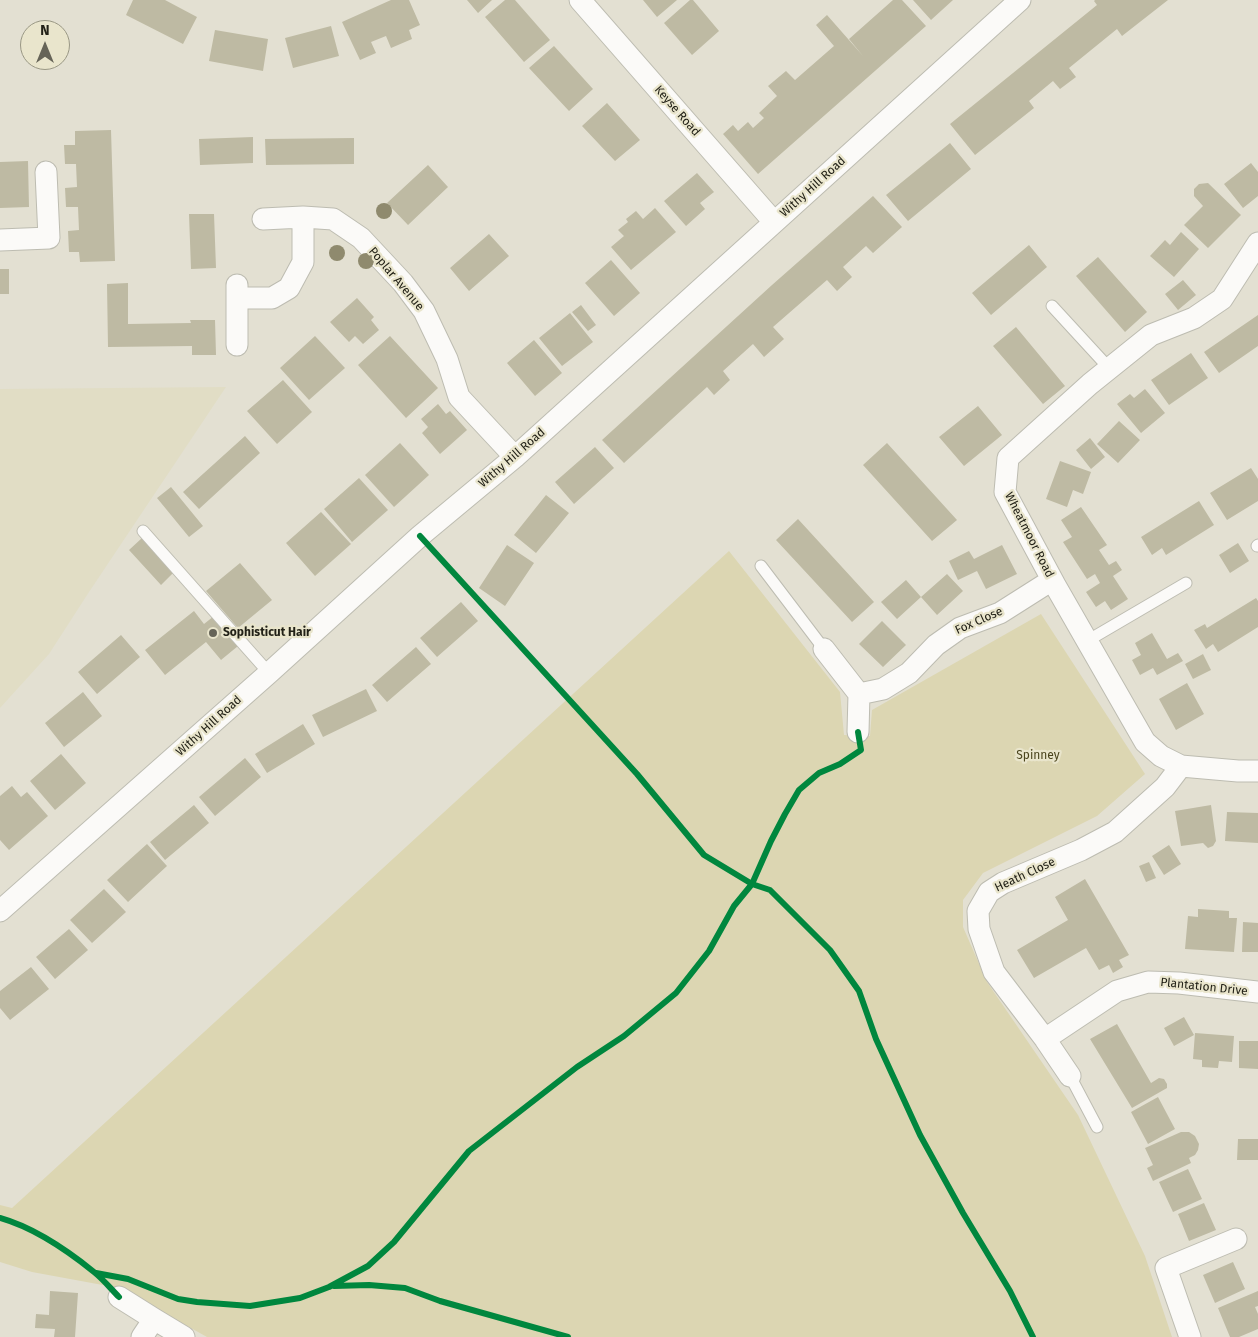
<!DOCTYPE html>
<html>
<head>
<meta charset="utf-8">
<style>
  body { margin:0 }
  #map { position:relative; width:1258px; height:1337px; overflow:hidden; background:#e3e0d2; font-family:"Fira Sans",sans-serif }
  canvas { display:block }
  .north { position:absolute; left:20px; top:20px; width:50px; height:50px; box-sizing:border-box; background:#e9e5cc; border:1px solid #999784; border-radius:50%; rotate:0deg; font-size:14px; font-weight:700; line-height:20px; text-align:center; color:#222117 }
  .north::after { content:''; display:block; margin:auto; width:18px; height:22px; background:#666458; clip-path:polygon(50% 0,100% 100%,50% 72%,0 100%) }
</style>
</head>
<body>
<div id="map">
<canvas width="1258" height="1337"></canvas>
<div class="north">N</div>
</div>
<script>
const ctx = document.querySelector('canvas').getContext('2d');
ctx.lineJoin = 'round';
function fillPath(path, color) {
  ctx.fillStyle = color;
  ctx.fill(path, 'evenodd');
}
function trace(path, color, width, dash) {
  ctx.strokeStyle = color;
  ctx.lineWidth = width;
  ctx.lineCap = dash ? 'butt' : 'round';
  ctx.setLineDash(dash || []);
  ctx.stroke(path);
}
function drawText(font, color, halo, rows, align = 'center') {
  ctx.font = font + ' "Fira Sans",sans-serif';
  ctx.lineWidth = 4.5;
  ctx.setLineDash([]);
  ctx.textBaseline = 'middle';
  ctx.strokeStyle = halo;
  ctx.fillStyle = color;
  for (const [text, x, y, turn = 0] of rows) {
    ctx.save();
    ctx.translate(x, y);
    ctx.rotate((+turn || 0) * Math.PI / 180);
    ctx.textAlign = isNaN(turn) ? turn : align;
    if (halo) ctx.strokeText(text, 0, 0);
    ctx.fillText(text, 0, 0);
    ctx.restore();
  }
}
fillPath(new Path2D(`
  M226,387L89,592L49,654L0,708V389Z`), '#e1ddc5');
fillPath(new Path2D(`
  M729,551L840,692L844,735L870,736L872,710L1041,614L1145,774L1097,816L983,873L963,900V927L987,982L1078,1115L1145,1256L1172,1337H207L119,1288L32,1272L0,1262V1205L12,1208Z`), '#dcd6b2');
fillPath(new Path2D(`
  M133,0H165L197,17L183,44L126,15Z
  M391,0H409L420,25L409,30L412,39L391,48L386,36L371,42L376,53L360,60L342,22Z
  M467,0H492L478,13Z
  M505,0H515L550,40L524,62L485,17Z
  M643,0H677L657,17Z
  M690,0H693L719,31L692,55L664,23Z
  M893,0H902L926,26L758,174L723,134L733,125L738,131L748,122L753,128L764,118L759,113L777,96L768,86L786,71L795,80L834,46L816,25L827,15L863,56L849,39Z
  M913,0H953L931,20Z
  M1095,0H1168L1122,36L1117,29L1069,68L1076,77L1060,89L1053,81L1029,101L1034,108L975,155L950,124L1097,5L1094,1Z
  M331,26L339,56L293,68L285,38Z
  M215,30L268,39L263,71L209,61Z
  M554,46L593,89L569,111L529,68Z
  M607,103L640,140L615,161L582,126Z
  M111,130L115,261L80,262L79,252H69L68,231L79,230L78,207H66L65,188L77,187L76,164H65L64,145H75V131Z
  M253,137V163L200,165L199,139Z
  M354,138V164L266,165L265,139Z
  M950,143L971,169L908,221L886,195Z
  M28,161L29,207L0,208V162Z
  M1251,163L1258,172V196L1243,208L1224,184Z
  M428,165L448,187L408,225L387,203Z
  M697,173L714,192L700,203L705,209L686,226L664,201Z
  M1208,183L1241,215L1208,248L1184,225L1203,206L1194,196V189L1199,184Z
  M873,196L902,227L873,253L866,246L843,267L852,277L837,291L827,280L773,327L784,339L764,357L753,344L723,371L730,380L714,395L707,387L624,463L602,440L772,285Z
  M655,208L676,232L631,270L611,247L624,236L618,230L628,222L626,219L636,211L643,219Z
  M189,214H214L216,268L191,269Z
  M1181,232L1199,249L1174,277L1150,256L1165,240L1170,245Z
  M489,234L509,256L469,291L450,268Z
  M1029,245L1047,267L991,315L972,293Z
  M1098,257L1147,312L1125,332L1076,276Z
  M611,260L640,293L614,316L585,283Z
  M0,269H9V294H0Z
  M1183,280L1196,295L1178,310L1165,294Z
  M128,283V324L191,323L190,320H215L216,355H192V346L108,347L107,284Z
  M357,298L374,317L371,320L379,330L363,344L355,336L349,342L330,322Z
  M581,305L596,325L588,331L572,312Z
  M570,313L593,342L562,366L539,338Z
  M1258,315V346L1219,373L1204,352Z
  M1016,327L1065,386L1043,404L993,346Z
  M315,336L345,368L309,400L280,368Z
  M390,336L438,388L406,418L358,365Z
  M534,340L562,373L535,396L507,363Z
  M1191,353L1208,378L1169,405L1151,380Z
  M283,380L312,412L277,444L247,411Z
  M1145,389L1165,413L1141,433L1117,404L1130,394L1134,398Z
  M438,404L446,414L450,411L467,430L440,454L422,433L428,427L421,419Z
  M978,406L1002,435L964,466L939,437Z
  M1119,421L1140,440L1118,463L1097,444Z
  M245,436L260,453L199,509L183,492Z
  M1090,438L1105,457L1091,469L1076,450Z
  M400,443L429,475L394,507L365,475Z
  M887,443L957,520L932,541L863,465Z
  M595,447L614,468L574,504L555,482Z
  M1060,461L1091,472L1083,494L1073,490L1067,507L1046,499Z
  M1251,468L1258,479V501L1227,520L1210,493Z
  M359,478L388,510L352,542L324,509Z
  M171,487L203,526L189,537L157,498Z
  M546,495L569,513L536,553L514,535Z
  M1199,501L1214,525L1166,555L1162,548L1152,555L1141,537Z
  M1081,507L1107,545L1099,550L1109,565L1116,561L1122,570L1113,576L1128,599L1111,610L1105,601L1096,607L1086,592L1100,583L1095,574L1087,579L1063,542L1072,537L1061,520Z
  M321,512L351,544L315,576L286,543Z
  M798,519L874,602L852,622L776,540Z
  M142,538L173,573L161,585L129,550Z
  M1238,543L1249,561L1230,573L1219,555Z
  M507,545L534,563L505,606L479,588Z
  M1002,545L1017,574L986,589L977,571L958,580L949,561L969,551L974,559Z
  M240,563L272,600L238,628L206,591Z
  M947,574L963,591L937,615L921,597Z
  M906,580L921,597L897,619L881,602Z
  M1256,598L1258,601V627L1218,652L1213,644L1206,649L1194,630L1205,624L1207,628Z
  M461,602L478,621L437,657L420,638Z
  M194,611L204,624L214,616L238,646L221,660L206,642L165,675L145,650Z
  M882,621L906,645L883,667L859,644Z
  M1152,633L1167,659L1178,653L1183,661L1157,675L1153,668L1140,675L1132,660L1141,655L1135,643Z
  M121,635L140,657L97,694L78,672Z
  M416,647L431,664L387,702L372,685Z
  M1203,654L1211,670L1193,679L1185,664Z
  M1187,683L1204,714L1176,730L1159,699Z
  M366,689L377,711L323,737L312,715Z
  M83,692L102,716L64,747L45,723Z
  M303,724L315,744L267,773L255,754Z
  M61,754L86,783L55,810L30,781Z
  M245,758L261,777L215,816L199,797Z
  M12,786L21,797L27,792L48,816L9,850L0,840V796Z
  M194,805L209,823L165,860L150,842Z
  M1211,805L1216,841L1213,846L1208,848L1203,843L1181,846L1175,811Z
  M1227,812L1258,813V843L1225,841Z
  M147,844L167,866L128,902L107,880Z
  M1169,845L1181,864L1164,875L1152,856Z
  M1149,862L1156,878L1146,882L1139,866Z
  M1085,879L1129,955L1119,960L1123,967L1113,973L1109,965L1099,970L1086,948L1034,978L1017,950L1068,920L1055,897Z
  M104,889L126,912L92,943L70,920Z
  M1198,909L1229,911V918H1237L1234,952L1185,949L1188,916L1198,917Z
  M1243,922L1258,923V952H1242Z
  M69,929L88,950L55,979L36,957Z
  M31,967L49,989L10,1020L0,1008V991Z
  M1184,1017L1194,1035L1174,1046L1164,1028Z
  M1117,1024L1151,1083L1159,1078L1164,1079L1167,1084V1088L1132,1108L1090,1039Z
  M1195,1033L1234,1036L1232,1062L1219,1061L1218,1068L1202,1067V1060L1193,1059Z
  M1239,1041H1258V1069L1239,1068Z
  M1158,1097L1175,1129L1148,1144L1131,1112Z
  M1181,1132H1189L1195,1136L1199,1144L1198,1150L1195,1155L1189,1158L1191,1163L1153,1181L1147,1168L1153,1165L1145,1148Z
  M1238,1139H1258V1160H1237Z
  M1188,1169L1202,1199L1173,1212L1159,1182Z
  M1204,1203L1216,1230L1189,1241L1178,1214Z
  M1233,1262L1245,1289L1215,1303L1203,1275Z
  M50,1291L78,1293L75,1337H54L55,1329L35,1328L36,1314L49,1315Z
  M1258,1291V1306L1255,1307L1258,1314V1329L1239,1337H1230L1218,1308Z`), '#bebaa3');
const lane = new Path2D(`
  M1052,306L1109,368
  M143,531L269,673
  M1257,546L1258,545
  M761,566L824,649
  M1087,641L1186,583
  M1070,1076L1097,1127`);
const street = new Path2D(`
  M580,0L774,222
  M263,219L303,217L333,219L361,238L403,283L424,311L447,359L459,397L515,457
  M0,240L49,238L46,172
  M1258,243L1222,299L1194,318L1151,335L1090,384L1008,458L1005,492L1055,585L1145,742L1161,756L1181,766L1238,771H1258
  M237,285V345
  M237,298H272L289,288L303,262V217
  M824,649L859,694L858,732
  M859,694L883,689L909,673L936,645L960,628L1000,613L1052,580
  M0,911L269,673L420,536L515,457L1020,0
  M1045,1039L1117,991L1148,982L1179,983L1258,992
  M1070,1076L1045,1039L994,972L979,929L978,911L989,892L1003,883L1081,850L1115,832L1165,787L1181,766
  M119,1297L154,1319L184,1337
  M142,1337L154,1319
  M1190,1337L1166,1268L1236,1239`);
trace(lane, '#bdbcb1', 13);
trace(street, '#bdbcb1', 23);
trace(lane, '#fbfaf8', 11);
trace(street, '#fbfaf8', 21);
trace(new Path2D(`
  M420,536L637,774L704,855L752,884L770,890L830,950L859,991L876,1039L920,1135L963,1213L1010,1291L1033,1337
  M0,1218C32,1227 68,1251 94,1272C103,1279 111,1289 119,1297
  M96,1273L128,1279L178,1299L197,1302L250,1306L300,1298L329,1287L368,1266L394,1242L469,1151L577,1067L624,1036L676,993L709,951L734,906L752,884L771,841L785,814L799,790L819,773L840,764L861,750L858,732
  M334,1286L369,1285L405,1288L440,1301L568,1337`), '#00873e', 6);
ctx.fillStyle = '#8f8a6e';
for (const [x, y] of [
  [384,211],
  [337,253],
  [366,261]
]) {
  ctx.beginPath();
  ctx.arc(x, y, 8, 0, 2 * Math.PI);
  ctx.fill();
}
for (const [x, y, r, color] of [
  [213,633,5,"#666458"]
]) {
  const dot = new Path2D();
  dot.arc(x, y, r, 0, 2 * Math.PI);
  ctx.fillStyle = color;
  ctx.fill(dot);
  trace(dot, '#e9e5cc', 2);
}
drawText('12px', '#222117', '#e9e5cc', [
  ["Keyse Road",677,111,49],
  ["Withy Hill Road",813,187,-42],
  ["Poplar Avenue",396,279,50],
  ["Withy Hill Road",512,458,-41],
  ["Wheatmoor Road",1029,535,63],
  ["Fox Close",979,621,-24],
  ["Withy Hill Road",209,726,-42],
  ["Heath Close",1025,875,-25],
  ["Plantation Drive",1204,987,6]
]);
drawText('bold 12px', '#222117', '#e9e5cc', [
  ["Sophisticut Hair",223,633]
], 'left');
drawText('12px', '#4a441d', '#e9e5cc', [
  ["Spinney",1038,756]
]);
</script>
</body>
</html>
